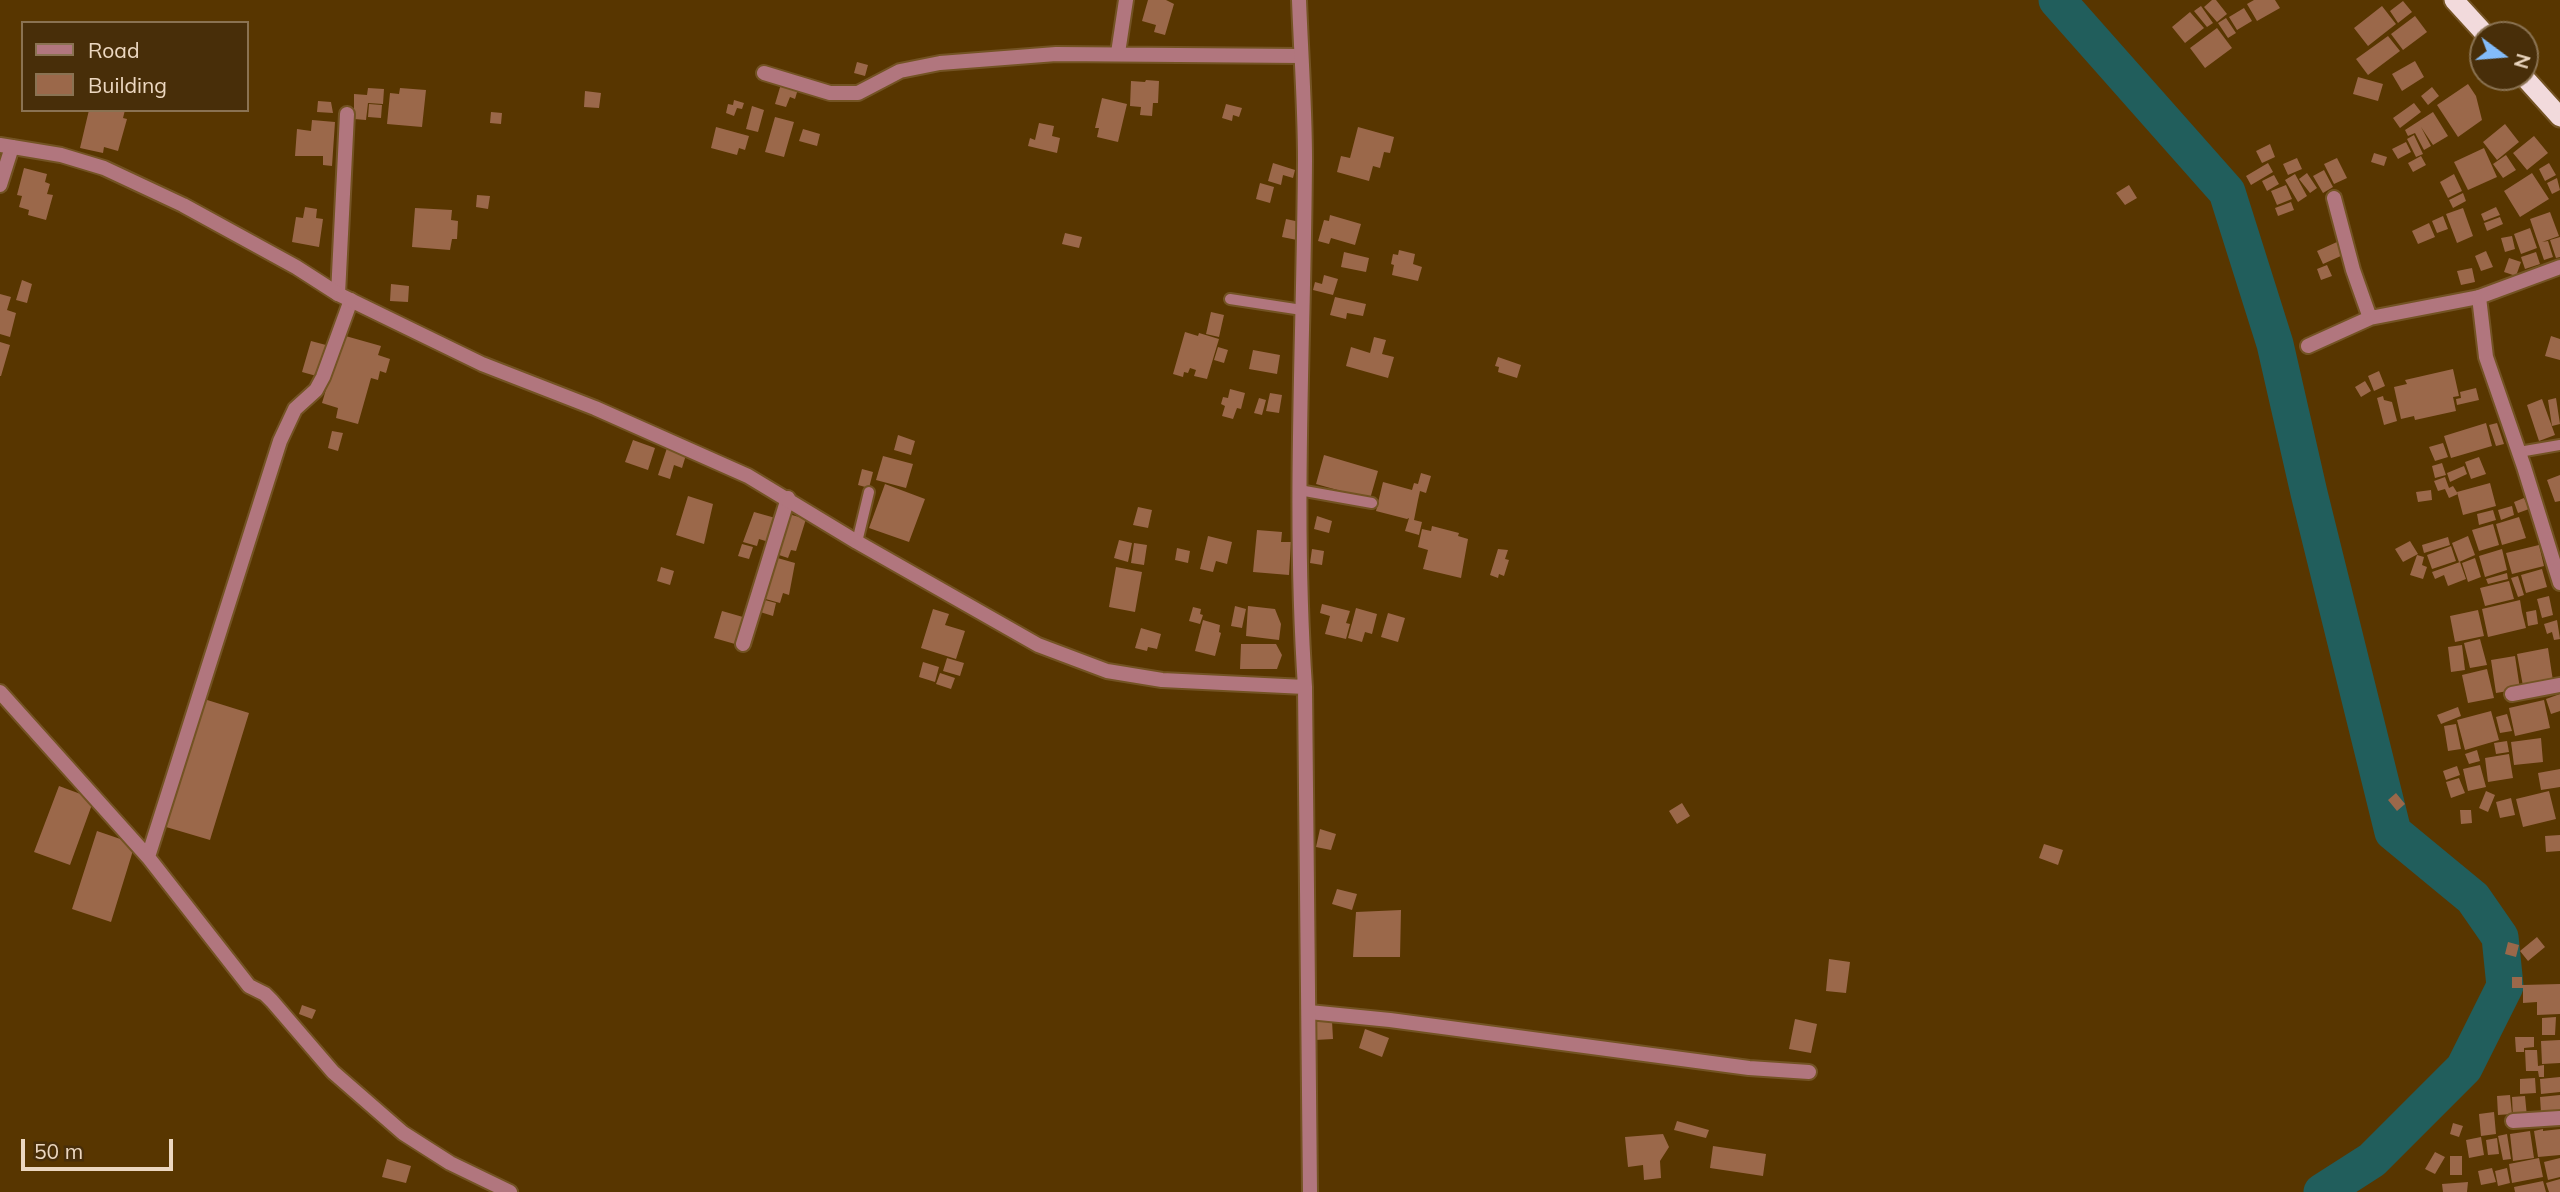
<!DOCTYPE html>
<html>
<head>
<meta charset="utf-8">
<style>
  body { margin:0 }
  #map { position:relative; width:2560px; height:1192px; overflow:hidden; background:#583600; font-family:Mulish,sans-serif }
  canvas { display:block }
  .legend { position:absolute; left:21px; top:21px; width:228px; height:91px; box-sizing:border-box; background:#482e09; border:2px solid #8a7252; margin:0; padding:9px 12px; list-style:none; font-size:21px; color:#ecd7c0 }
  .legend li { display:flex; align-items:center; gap:14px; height:35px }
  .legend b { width:35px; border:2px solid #8a7252 }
  .north { position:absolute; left:2469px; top:21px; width:70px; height:70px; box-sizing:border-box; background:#482e09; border:2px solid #8a7252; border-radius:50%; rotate:106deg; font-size:19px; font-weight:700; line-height:28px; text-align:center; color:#ecd7c0 }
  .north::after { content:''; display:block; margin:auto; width:24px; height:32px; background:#83bcfa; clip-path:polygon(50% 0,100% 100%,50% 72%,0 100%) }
  .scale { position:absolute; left:21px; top:1139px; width:152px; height:32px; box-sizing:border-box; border:4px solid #ecd7c0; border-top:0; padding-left:9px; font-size:21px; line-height:24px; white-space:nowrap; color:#ecd7c0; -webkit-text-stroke:5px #482e09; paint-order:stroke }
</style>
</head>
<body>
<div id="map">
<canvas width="2560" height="1192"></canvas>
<ul class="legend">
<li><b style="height:9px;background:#b1767e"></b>Road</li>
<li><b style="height:19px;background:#9b684a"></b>Building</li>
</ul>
<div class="north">N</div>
<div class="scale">50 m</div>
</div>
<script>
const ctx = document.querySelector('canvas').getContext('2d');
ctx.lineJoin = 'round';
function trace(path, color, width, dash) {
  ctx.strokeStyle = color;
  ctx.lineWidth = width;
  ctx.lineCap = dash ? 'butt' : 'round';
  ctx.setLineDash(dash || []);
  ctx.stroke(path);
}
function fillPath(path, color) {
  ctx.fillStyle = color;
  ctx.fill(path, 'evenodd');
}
trace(new Path2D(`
  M2057,0L2227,192L2275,344L2309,493L2393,832L2473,898L2500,937L2505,986L2464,1068L2372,1160L2322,1192`), '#215e5c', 37);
fillPath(new Path2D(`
  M1148,0H1166L1174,4L1165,35L1154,32L1156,25L1142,21Z
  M2212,0H2216L2227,14L2217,22L2204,7Z
  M2254,0H2275L2280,8L2257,21L2247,4Z
  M2403,1L2412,12L2398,23L2390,11Z
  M2201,6L2213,23L2207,27L2194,11Z
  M2382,6L2396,24L2368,46L2354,28Z
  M2244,8L2252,21L2237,30L2229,17Z
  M2190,12L2204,28L2185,43L2172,27Z
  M2415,16L2427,32L2403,50L2391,34Z
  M2226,18L2236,33L2228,38L2218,23Z
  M2217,28L2232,48L2205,68L2190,48Z
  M2388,36L2400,51L2368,75L2356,59Z
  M2415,61L2424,77L2402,91L2392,74Z
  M857,62L868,65L865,76L854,73Z
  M2358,77L2383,84L2378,101L2353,94Z
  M1146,80L1159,81L1158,103H1153L1152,116L1140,115L1141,107L1130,106L1131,81L1145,82Z
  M781,84L798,89L795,99L790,97L786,107L775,104Z
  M2468,84L2476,96L2482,120L2458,137L2437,105Z
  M2432,87L2439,96L2428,105L2421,96Z
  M368,88L384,89L383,104L368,103L366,120L354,119V94L367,95Z
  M400,88L426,90L422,127L387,124L390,93L399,94Z
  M585,91L601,93L599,108L584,107Z
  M1102,98L1127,104L1118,142L1097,137L1099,128H1095Z
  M734,100L744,103L742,109L737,108L734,116L726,113L728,104L733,105Z
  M318,101L331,102L333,113L317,112Z
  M2414,103L2421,112L2400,128L2393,118Z
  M369,104L382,105L381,118L368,117Z
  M1226,104L1242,108L1239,117L1233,115L1232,121L1222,118Z
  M752,106L764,110L758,132L746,129Z
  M89,110H125L123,118L127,119L118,151L104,147L103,153L80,148Z
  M491,112L502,113L501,124L490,123Z
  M2433,112L2448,136L2433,145L2421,127L2431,146L2424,150L2415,133L2408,136L2405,130Z
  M775,117L794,122L784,157L765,152Z
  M312,120L335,122L332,166L323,165V156H295L297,129L311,131Z
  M1039,123L1054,126L1052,136L1060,138L1057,153L1028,146L1030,138L1035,140Z
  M2505,124L2519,142L2497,160L2483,142Z
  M716,127L749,136L745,150L739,148L737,155L711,148Z
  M1358,127L1394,137L1390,153L1384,152L1380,168L1373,166L1369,181L1337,172L1341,156L1350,158Z
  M803,129L820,134L817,146L799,141Z
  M2414,135L2423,154L2416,157L2407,139Z
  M2534,136L2548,153L2527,170L2513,153Z
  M2406,142L2411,152L2398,159L2392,149Z
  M2270,144L2275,157L2262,163L2256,151Z
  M2484,148L2497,177L2468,190L2454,162Z
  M2374,153L2387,157L2384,166L2371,162Z
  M2506,155L2516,170L2503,178L2493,164Z
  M2421,156L2426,165L2413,172L2408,163Z
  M2297,158L2302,169L2288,175L2283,164Z
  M2337,158L2347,178L2334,184L2324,164Z
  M1273,163L1295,170L1293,178L1283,175L1281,185L1268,181Z
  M2268,163L2273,172L2251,185L2246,176Z
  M2549,163L2556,175L2545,181L2539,169Z
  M24,168L47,174L45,182L50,184L47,194L53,195L46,220L28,215L29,210L19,207L22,196L17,195Z
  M2324,170L2333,187L2323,193L2313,176Z
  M2307,173L2317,188L2310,193L2299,179Z
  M2532,173L2549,199L2520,217L2504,191Z
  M2295,174L2307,196L2298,202L2285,180Z
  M2454,174L2462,191L2448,198L2440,182Z
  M2274,175L2279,184L2267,191L2262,181Z
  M2557,178L2560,190L2552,194L2547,183Z
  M1260,183L1274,187L1270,203L1256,199Z
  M2129,185L2137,198L2125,205L2116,193Z
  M2286,185L2292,199L2277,205L2271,191Z
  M2463,193L2466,201L2453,208L2449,200Z
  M477,195L490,196L488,209L476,207Z
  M2291,202L2294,210L2278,216L2275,208Z
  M305,207L317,209L316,218L323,219L319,247L292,242L296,217L303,218Z
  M2496,207L2500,215L2484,221L2481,214Z
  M415,208L452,210L451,220L458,221L457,239H452L450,250L412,247Z
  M2463,208L2473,236L2457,243L2446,214Z
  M2550,212L2559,236L2542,242L2548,241L2553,257L2544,260L2530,219Z
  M1330,215L1361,224L1355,245L1331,238L1329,244L1318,241L1324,220L1329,221Z
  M2443,216L2448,229L2437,233L2432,221Z
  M2500,217L2503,224L2487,231L2484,223Z
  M1286,219L1300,222L1297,240L1282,237Z
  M2429,223L2435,237L2418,244L2412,231Z
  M2530,228L2537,248L2521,254L2514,234Z
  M1065,233L1082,237L1079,248L1062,244Z
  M2512,236L2515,249L2505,252L2501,238Z
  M2560,237V257L2556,258L2550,240Z
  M2337,242L2343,255L2323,264L2317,251Z
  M1399,250L1415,254L1413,264L1422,267L1418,281L1392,275L1394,265L1391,264L1393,254L1398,255Z
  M2486,251L2493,267L2481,271L2475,256Z
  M1344,252L1369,258L1366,272L1341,267Z
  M2536,252L2540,264L2525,269L2521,257Z
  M2509,258L2521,262L2516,276L2504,272Z
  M2327,265L2332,276L2321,280L2317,269Z
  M2472,268L2475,282L2461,285L2457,271Z
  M1324,275L1338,279L1333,295L1313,290L1315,282L1322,284Z
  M22,280L32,284L27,303L16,300Z
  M391,284L409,286L408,302L390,301Z
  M0,294L11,297L7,310L16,313L10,337L0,334Z
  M1335,297L1366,304L1363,316L1347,313L1346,319L1330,315Z
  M1211,312L1224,315L1219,337L1206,334Z
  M1185,332L1198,336L1199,333L1219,339L1207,379L1194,376L1196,370L1190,368L1188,373L1184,372L1183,377L1173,374Z
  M342,335L381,346L378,355L390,359L386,373L380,371L378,380L371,378L358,424L336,418L338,408L322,403Z
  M2551,336L2560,339V360L2545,356Z
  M1374,337L1386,340L1382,354L1394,357L1388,378L1346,366L1351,347L1370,353Z
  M311,341L326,345L321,362L324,363L320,377L302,372Z
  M0,342L10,345L1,376H0Z
  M1218,347L1228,350L1224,363L1214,360Z
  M1253,350L1280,355L1277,374L1249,369Z
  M1498,357L1521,365L1517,378L1498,372L1499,367L1495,366Z
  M2453,369L2459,396L2453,397L2456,411L2415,420L2414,416L2401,419L2394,387L2407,384L2405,380Z
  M2379,371L2385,386L2374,391L2368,376Z
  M2365,381L2371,391L2361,397L2355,387Z
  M2476,388L2479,400L2457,405L2456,399L2461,398L2460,392Z
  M1230,389L1245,393L1241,409L1237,408L1233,419L1222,416L1225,406L1221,404L1223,397L1228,398Z
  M1270,393L1282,395L1279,413L1266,411Z
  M2383,396L2384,400L2392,402L2397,421L2384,425L2377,398Z
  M1259,398L1266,400L1262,415L1254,413Z
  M2556,398L2560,424L2552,426L2548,400Z
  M2542,399L2555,435L2539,441L2527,405Z
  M2486,423L2492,446L2451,458L2444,436Z
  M2497,423L2504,444L2496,446L2489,425Z
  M332,431L343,433L338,451L328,448Z
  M898,435L915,441L911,455L894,450Z
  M633,440L655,448L648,470L625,462Z
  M2443,443L2448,457L2435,461L2429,447Z
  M667,448L686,455L682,468L674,465L670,479L658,475Z
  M1324,455L1378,471L1370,499L1316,484Z
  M883,456L913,464L906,488L876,480Z
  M2479,457L2486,474L2471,479L2465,462Z
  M2442,463L2446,475L2435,478L2432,466Z
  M2464,466L2467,474L2450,482L2447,473Z
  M862,469L873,472L869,488L858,485Z
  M1421,473L1431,476L1426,493L1420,491L1418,500L1414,520L1422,522L1419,535L1405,531L1409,518L1407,519L1376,511L1383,482L1412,490L1414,483L1418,484Z
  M2560,475V501L2555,502L2547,480Z
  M2445,477L2449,488L2453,486L2458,494L2449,498L2445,489L2438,491L2434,481Z
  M2490,483L2496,506L2463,515L2457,492Z
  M885,484L925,499L909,542L869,528Z
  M2431,490L2432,500L2418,502L2416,492Z
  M688,496L713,504L704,544L676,535Z
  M2524,498L2529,509L2518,513L2514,502Z
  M2512,506L2514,515L2501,520L2498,510Z
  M1138,507L1152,510L1148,528L1133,525Z
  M2493,510L2496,520L2479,525L2477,514Z
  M754,512L779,519L772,543L759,539L757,546L743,542Z
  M785,513L806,519L796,551L791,550L788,558L776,554Z
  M1317,516L1332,521L1329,533L1314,529Z
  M2519,517L2526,538L2502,545L2496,524Z
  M2493,524L2499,545L2479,551L2472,530Z
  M1432,526L1459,533L1458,536L1468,539L1461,578L1423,569L1428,550L1418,547L1422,529L1431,531Z
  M1257,530L1282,532L1281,542H1291L1289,575L1253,572Z
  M1208,536L1232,542L1227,564L1216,561L1213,572L1200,569Z
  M2468,536L2475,555L2459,562L2452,543Z
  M2448,537L2450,545L2424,553L2422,545Z
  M1119,540L1132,543L1128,562L1114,558Z
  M2410,541L2418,554L2403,562L2395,549Z
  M1134,543L1147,545L1144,565L1131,563Z
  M742,544L753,547L749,559L738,556Z
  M2539,545L2544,566L2512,574L2506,553Z
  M2451,546L2456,561L2432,569L2427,555Z
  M1177,548L1190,551L1188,563L1175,560Z
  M1312,549L1324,551L1322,565L1310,563Z
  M1498,549L1508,550L1505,559L1509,560L1504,576L1499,574L1498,578L1490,575Z
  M2502,549L2507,570L2485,577L2479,556Z
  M2417,555L2424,557L2422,565L2427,567L2423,579L2410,575Z
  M774,557L795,563L789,595L783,593L780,603L762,598Z
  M2475,558L2481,577L2468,582L2462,563Z
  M2460,562L2466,579L2448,586L2444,575L2435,579L2432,572Z
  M661,567L674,571L670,585L657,581Z
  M1116,567L1142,572L1135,612L1109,607Z
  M2542,569L2547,587L2526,593L2521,575Z
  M2507,573L2508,579L2488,584L2486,579Z
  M2518,576L2524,595L2518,597L2511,578Z
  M2509,581L2514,599L2485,606L2480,588Z
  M2549,596L2553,615L2542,618L2537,599Z
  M761,599L776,603L773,616L757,611Z
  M2520,600L2522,612L2520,613L2522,612L2526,628L2488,637L2482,609Z
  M1322,604L1350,611L1346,623L1350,624L1346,639L1325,634L1330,616L1320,613Z
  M1235,606L1246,609L1242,628L1231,626Z
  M1248,606L1275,609L1281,624L1279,640L1246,636Z
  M1193,607L1201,609L1200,614L1203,615L1200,624L1189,621Z
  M1356,608L1377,614L1372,634L1365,632L1362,642L1348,638Z
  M933,609L949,614L945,625L965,631L956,659L921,648Z
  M2478,610L2484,636L2455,642L2450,616Z
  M2536,610L2538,624L2528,626L2526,612Z
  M722,611L743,617L735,644L714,638Z
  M1388,613L1405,618L1398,642L1381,637Z
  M1203,620L1220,625L1219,632L1221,633L1215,656L1195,651Z
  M2557,620L2560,639L2554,640L2552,632L2547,634L2544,624Z
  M1141,628L1161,634L1157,649L1148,647L1147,651L1135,648Z
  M2480,639L2487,665L2470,668L2464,643Z
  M1241,644H1276L1282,655L1277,669H1240Z
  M2462,645L2465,670L2451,672L2448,647Z
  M2548,648L2553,681L2523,686L2517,654Z
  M2515,656L2520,689L2496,693L2491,660Z
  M947,658L964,663L960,676L943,671Z
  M923,662L939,667L935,682L919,677Z
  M2487,669L2494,698L2468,703L2462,675Z
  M940,673L955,678L951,689L936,684Z
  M2560,694V711L2551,714L2546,699Z
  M204,699L249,713L210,840L166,827Z
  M2544,700L2550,728L2515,736L2509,708Z
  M2458,707L2461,716L2441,724L2437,715Z
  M2491,711L2499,740L2465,750L2457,720Z
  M2507,714L2512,731L2500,733L2496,717Z
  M2456,724L2461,749L2448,751L2444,726Z
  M2541,738L2543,762L2514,765L2511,742Z
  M2507,741L2509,752L2496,754L2494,743Z
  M2477,750L2480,761L2469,764L2465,754Z
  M2509,754L2513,778L2488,782L2485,758Z
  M2480,765L2486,787L2468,791L2463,769Z
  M2457,766L2460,775L2446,780L2443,771Z
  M2560,769V787L2541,790L2538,773Z
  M2459,778L2465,793L2451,798L2446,782Z
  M59,786L94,799L70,865L34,852Z
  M2486,791L2495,795L2488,812L2479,808Z
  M2549,791L2556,819L2523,827L2516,799Z
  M2396,793L2405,804L2397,811L2388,800Z
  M2511,798L2515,815L2500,818L2496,802Z
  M1682,803L1690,816L1677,824L1669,811Z
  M2460,810H2471L2472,823L2461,824Z
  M1320,829L1336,834L1331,850L1316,847Z
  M97,831L135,844L111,922L72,909Z
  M2560,835V851L2546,852L2545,836Z
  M2044,844L2063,850L2058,865L2039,858Z
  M1337,889L1357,894L1352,910L1332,904Z
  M1401,910L1400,957H1353L1356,912Z
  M2537,937L2545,947L2528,961L2520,951Z
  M2508,942L2519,945L2516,957L2505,954Z
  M1829,959L1850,962L1846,993L1826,991Z
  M2512,977H2522V985L2560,984V1014L2537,1015V1002L2523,1003V988H2512Z
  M302,1005L316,1010L312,1019L299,1014Z
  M2556,1017L2555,1035H2542V1018Z
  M1795,1019L1817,1024L1811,1053L1789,1049Z
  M1332,1021L1333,1039L1315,1040V1022Z
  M1365,1029L1389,1038L1382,1057L1359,1048Z
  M2515,1037H2534V1047L2524,1048V1052H2516Z
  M2560,1040V1063L2542,1064L2541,1041Z
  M2525,1050H2537L2538,1066L2544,1065V1077H2539L2538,1071H2526Z
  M2560,1077V1092L2541,1094L2540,1079Z
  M2535,1078L2536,1093L2520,1094V1079Z
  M2510,1095L2512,1114L2498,1115L2497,1096Z
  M2560,1095V1110L2541,1112L2540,1097Z
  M2525,1096L2527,1117L2513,1118L2512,1097Z
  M2494,1112L2496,1134L2481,1136L2479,1114Z
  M1677,1121L1709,1130L1706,1138L1674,1130Z
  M2453,1123L2463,1126L2459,1137L2450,1134Z
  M2543,1129V1131L2560,1129V1155L2538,1157L2534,1131Z
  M2530,1131L2534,1158L2513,1161L2510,1134Z
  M1663,1134L1669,1147L1660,1161L1661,1178L1644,1180L1643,1165L1628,1167L1625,1137Z
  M2507,1134L2511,1159L2503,1160L2498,1136Z
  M2481,1137L2484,1155L2469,1158L2466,1140Z
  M2497,1138L2499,1154L2488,1155L2486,1140Z
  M1713,1146L1766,1154L1763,1176L1710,1168Z
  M2435,1152L2445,1157L2435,1174L2425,1169Z
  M2450,1156H2462V1175H2450Z
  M2539,1158L2543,1177L2512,1183L2509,1164Z
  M2560,1158V1177L2548,1180L2544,1162Z
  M387,1159L411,1166L406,1183L382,1177Z
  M2492,1168L2496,1182L2481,1185L2478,1171Z
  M2507,1168L2510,1183L2498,1186L2495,1171Z
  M2560,1179V1192H2549L2546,1183Z
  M2543,1181L2546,1192H2515L2514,1187Z
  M2468,1182L2467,1192H2443L2442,1184Z`), '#9b684a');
const service = new Path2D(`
  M1230,299L1302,310
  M2519,452L2560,445
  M1299,490L1372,503
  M857,542L869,492`);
const minor = new Path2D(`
  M1118,53L1126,0
  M764,73L830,93H858L900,71L940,63L1056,54L1301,56
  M0,185L12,147
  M2334,198L2353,270L2370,318
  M338,294L347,114
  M2308,346L2370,318L2479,297
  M743,644L788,498
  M0,692L148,857L249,986L265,994L272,1001L333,1072L403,1133L450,1163L510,1192
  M2512,694L2560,685
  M148,857L280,441L295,409L316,390L323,377L351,300
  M1309,1012L1390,1020L1749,1068L1809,1072
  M2513,1121L2560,1118`);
const tertiary = new Path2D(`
  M1299,0C1301,53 1305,107 1305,160C1304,335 1293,511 1305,687L1310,1192
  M0,145L61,155L104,168L183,205L296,267L338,294L482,364L595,408L748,476L857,542L1038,645L1107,671L1162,680L1305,687
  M2560,267L2479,297L2486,357L2524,467L2560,583`);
const trunk = new Path2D(`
  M2454,0L2486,35
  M2524,77L2560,117`);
trace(service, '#735323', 14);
trace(minor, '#735323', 18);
trace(tertiary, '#735323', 18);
trace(trunk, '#735323', 23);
trace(service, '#b1767e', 10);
trace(minor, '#b1767e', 14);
trace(tertiary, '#b1767e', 14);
trace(trunk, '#f2dadc', 19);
</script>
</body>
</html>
